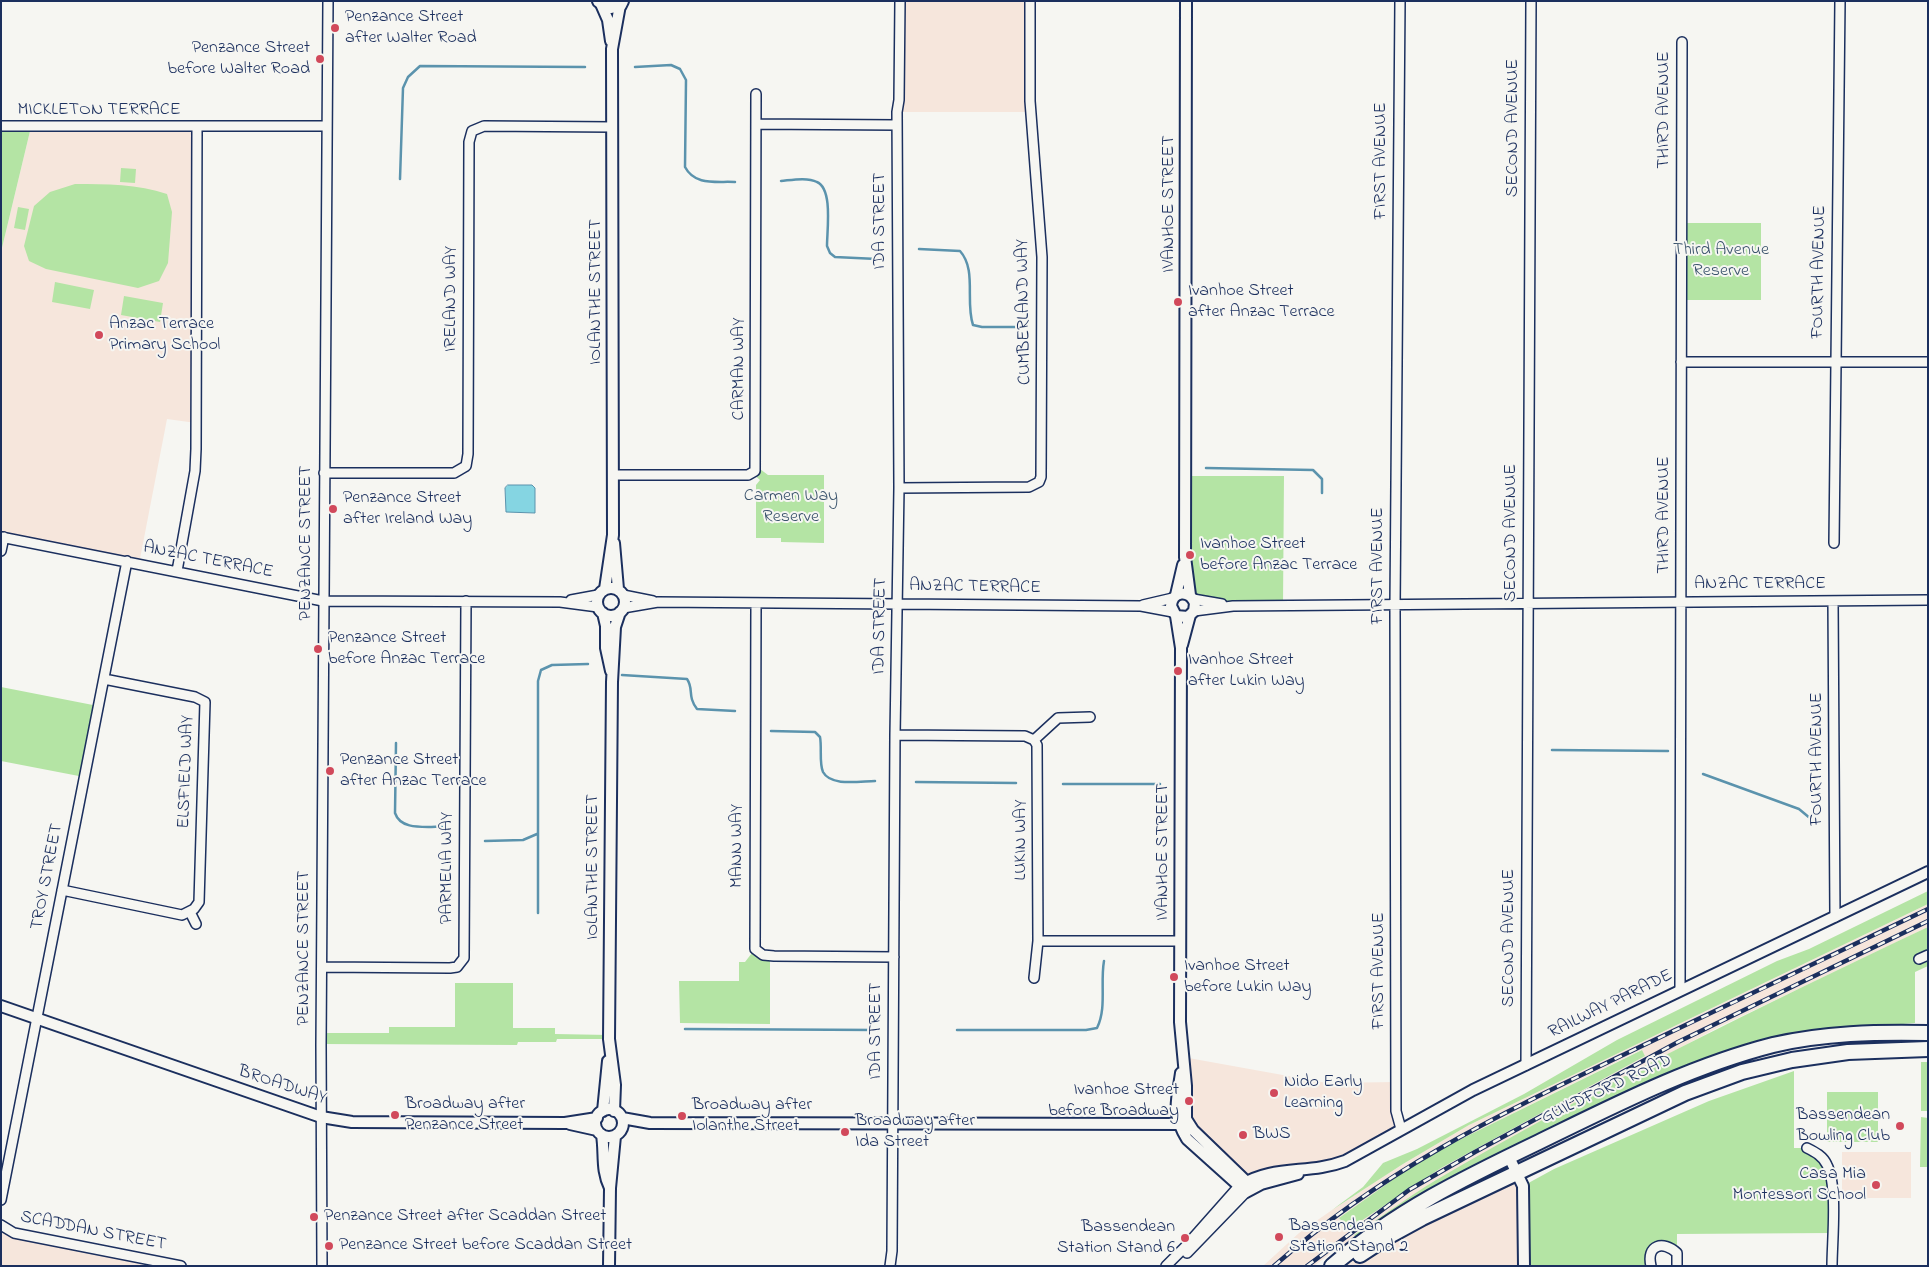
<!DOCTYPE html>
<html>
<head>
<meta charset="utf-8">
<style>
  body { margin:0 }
  #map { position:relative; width:1929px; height:1267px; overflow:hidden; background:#f6f6f2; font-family:"Indie Flower",sans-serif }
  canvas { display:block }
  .frame { position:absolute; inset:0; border:2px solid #1b2f5e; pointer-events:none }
</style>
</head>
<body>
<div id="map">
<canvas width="1929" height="1267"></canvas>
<div class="frame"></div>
</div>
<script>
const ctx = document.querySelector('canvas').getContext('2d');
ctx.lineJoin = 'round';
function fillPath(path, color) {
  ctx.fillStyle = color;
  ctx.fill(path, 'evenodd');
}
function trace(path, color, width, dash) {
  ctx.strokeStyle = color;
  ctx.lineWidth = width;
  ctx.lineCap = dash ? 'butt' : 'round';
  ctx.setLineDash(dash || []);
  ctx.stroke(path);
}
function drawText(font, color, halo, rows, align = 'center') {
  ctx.font = font + ' "Indie Flower",sans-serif';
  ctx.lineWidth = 4;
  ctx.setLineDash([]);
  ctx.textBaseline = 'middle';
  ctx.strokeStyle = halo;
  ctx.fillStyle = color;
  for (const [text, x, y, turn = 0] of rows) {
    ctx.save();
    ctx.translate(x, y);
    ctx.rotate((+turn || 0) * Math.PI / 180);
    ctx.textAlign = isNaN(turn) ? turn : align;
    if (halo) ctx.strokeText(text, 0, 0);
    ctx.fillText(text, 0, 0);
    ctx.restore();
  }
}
fillPath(new Path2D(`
  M900,1H1030L1031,112H897Z
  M31,127H197L196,423L167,419L139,564L1,537V252Z
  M1928,904V927L1719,1027L1490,1150L1434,1181L1354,1235L1356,1237L1343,1247H1339L1314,1266H1263L1299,1233L1332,1210L1403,1164L1469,1125ZM1641,1050L1645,1056L1441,1168L1349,1229L1339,1218L1405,1171L1451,1144Z
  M1183,1057L1327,1083L1396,1082L1401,1129L1349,1159L1246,1181L1189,1124Z
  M1842,1152H1911V1198H1842Z
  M1517,1172L1523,1186L1524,1266H1345L1389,1236Z
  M1,1232L153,1260V1266H1Z`), '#f6e6dc');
fillPath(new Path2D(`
  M1,126L31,127L1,252Z
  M121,168L136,169L135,183L120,182Z
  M75,184C106,184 138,184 167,194L172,212L168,263L159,281L138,288L46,269L29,261L24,246L34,206L50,192Z
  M18,207L29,209L25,230L14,228Z
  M1681,223H1761V300H1681Z
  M55,282L94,290L90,309L52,302Z
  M124,296L163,303L160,322L121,315Z
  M756,466L768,475H824V543L781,542V538H756V485L760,480L752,473Z
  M1185,476H1284L1283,605L1233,606L1192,597Z
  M1,687L98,706L84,777L1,761Z
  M1928,891V904L1469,1125L1403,1164L1332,1210L1363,1187L1383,1163L1417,1149L1524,1094L1617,1040L1777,961L1809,949Z
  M1928,927V966L1915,972V1023L1856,1028L1728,1052L1359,1240L1354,1235C1381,1217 1408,1197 1436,1180C1595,1087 1761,1006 1928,927Z
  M755,949L770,956V1024L680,1023L679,981H739V962H745Z
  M455,983H513V1028H555V1034L609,1035V1039H557L556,1042H518L517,1045L321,1044V1033H389V1027H455Z
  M1642,1050L1645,1056L1441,1168L1349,1229L1339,1218L1405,1171L1451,1144Z
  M1921,1062H1928V1111H1921Z
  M1794,1071V1148H1807L1828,1166L1832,1233L1677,1234V1253L1654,1249L1651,1266H1524L1523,1186L1554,1169L1709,1101Z
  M1827,1092H1878V1142H1827Z
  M1921,1117L1928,1118V1167H1920Z`), '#b4e4a4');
const water = new Path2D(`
  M508,485H532L535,488V513L506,512L505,488Z`);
fillPath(water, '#85d5e2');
trace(water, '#5b93ad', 1);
trace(new Path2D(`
  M635,67L671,65L680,69L686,80L685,167C695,186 716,181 735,182
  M400,179L403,88L408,77L420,66L585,67
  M781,181C792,180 807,177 817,182C833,189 827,230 827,246L830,253L835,257L877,259
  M919,249L960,251C977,270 965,301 973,325L982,327H1024
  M1206,468L1313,470L1322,479V493
  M622,675L687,679C694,689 687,696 697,709L735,711
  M771,731L815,732L820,737C822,747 819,763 823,772C831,787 861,781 875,781
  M396,743L395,813C401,831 426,826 442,827
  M1552,750L1668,751
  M1703,774L1799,809L1811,819
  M916,782L1016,783
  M1063,784H1160
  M485,841L523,840L537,834
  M538,913V681L541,670L552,665L588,664
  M685,1029L878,1030
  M957,1030H1086L1097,1028C1107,1008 1100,983 1104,961`), '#5b93ad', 2.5);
const minor = new Path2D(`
  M1400,1L1395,605L1396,1111L1401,1129
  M756,124L897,125
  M1,126H326
  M1681,362H1928
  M324,473H454L466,466L468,454L469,142L472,131L484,126L612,127
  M613,475H748L755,471L756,94
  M899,488L1029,487L1039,482L1041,477L1042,257L1030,101V1
  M1,537L323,601L560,602L598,607
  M1834,543L1840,1
  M1,551L4,537
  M177,571L195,471L196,449L197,127
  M623,595L653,601
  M1193,599L1222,604
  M571,600L598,595
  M1833,601L1835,917
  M756,603L755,949L763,955L774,956L894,957
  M1143,605L1173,598
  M623,608L658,602L1141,606L1173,612
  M1194,611L1233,606L1928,600
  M895,735L1025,736L1034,740L1037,745L1038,941L1034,978
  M1034,740L1058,718L1090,717
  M62,890L182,915L194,909L199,902L205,702L195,697L104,679
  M190,912L196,924
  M1038,941H1180
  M1919,959L1928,955
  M322,967L450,968L457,967L464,958L466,601
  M1680,989L1682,42
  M1526,1065L1531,1
  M1807,1148C1815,1152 1823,1156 1827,1165C1838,1186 1832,1241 1832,1266
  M1,1200L127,561
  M1,1225L14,1233L181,1266
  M1187,1253L1246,1192
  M322,1266L321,1044L328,1
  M890,1266L892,1251L895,735L899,488L897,112L899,100L900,1
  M1166,1266L1185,1247L1239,1186
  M1651,1266C1646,1245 1663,1240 1677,1253V1266`);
const tertiary = new Path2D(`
  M1186,1L1185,557L1190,595
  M601,4L608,20L611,41
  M614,543L618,589
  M597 602a14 14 0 1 1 28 0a14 14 0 1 1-28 0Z
  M605,589L613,535L612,49L620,5
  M1176,595L1183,565
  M603,613L606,626V648L611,671
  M1176,616L1188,617L1194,611L1195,603C1189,589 1172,591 1171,606L1176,616L1181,648L1180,1022L1186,1086V1119L1193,1130L1252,1187
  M1182,645L1190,615
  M1,1006L321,1117L352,1122L565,1123L597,1118
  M1181,1073C1177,1102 1171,1112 1187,1139L1246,1192L1261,1184L1298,1174
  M595 1123a14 14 0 1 1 28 0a14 14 0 1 1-28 0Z
  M603,1111L608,1061
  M614,1111L615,1085L609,1039L612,682L615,627L620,612
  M622,1118L650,1123L1189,1124
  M570,1124L597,1130
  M602,1135C605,1154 601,1170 610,1188
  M1509,1157L1523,1186L1524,1266
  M1239,1186C1275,1164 1308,1175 1345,1161L1473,1090L1928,872
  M609,1266L610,1188L615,1136`);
const primary = new Path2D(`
  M599,1L610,7L620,5L622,1`);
const trunk = new Path2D(`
  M1360,1255L1389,1236L1422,1218L1685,1093L1742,1072L1792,1060L1848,1052L1928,1049
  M1332,1266C1396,1211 1464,1178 1539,1142C1615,1105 1691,1066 1773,1045C1824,1033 1876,1032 1928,1033`);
trace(minor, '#1b2f5e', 12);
trace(tertiary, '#1b2f5e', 14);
trace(primary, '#1b2f5e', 16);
trace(trunk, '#1b2f5e', 18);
trace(minor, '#f6f6f2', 9);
trace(tertiary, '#f6f6f2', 10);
trace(primary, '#f6f6f2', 12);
trace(trunk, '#f6f6f2', 14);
const rail = new Path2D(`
  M1274,1266C1383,1170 1496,1116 1625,1054C1726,1006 1827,958 1928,909
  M1307,1266L1409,1190L1475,1152L1678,1042L1928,921`);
trace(rail, '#1b2f5e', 4.5);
trace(rail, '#f6f6f2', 2.5, [8]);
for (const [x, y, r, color] of [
  [335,28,5,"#d1495b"],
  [320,59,5,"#d1495b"],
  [1178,302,5,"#d1495b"],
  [99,335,5,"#d1495b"],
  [333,509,5,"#d1495b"],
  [1190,555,5,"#d1495b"],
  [318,649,5,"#d1495b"],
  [1178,671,5,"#d1495b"],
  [330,771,5,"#d1495b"],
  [1174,977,5,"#d1495b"],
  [1274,1093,5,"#d1495b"],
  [1189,1101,5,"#d1495b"],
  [395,1115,5,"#d1495b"],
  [682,1116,5,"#d1495b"],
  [1900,1126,5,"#d1495b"],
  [845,1132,5,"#d1495b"],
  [1243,1135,5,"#d1495b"],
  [1876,1185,5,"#d1495b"],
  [314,1217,5,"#d1495b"],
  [1279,1237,5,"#d1495b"],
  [1185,1238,5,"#d1495b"],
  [329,1246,5,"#d1495b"]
]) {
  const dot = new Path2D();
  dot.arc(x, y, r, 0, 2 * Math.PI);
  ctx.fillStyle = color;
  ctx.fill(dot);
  trace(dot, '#f6f6f2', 2);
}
drawText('18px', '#1b2f5e', '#f6f6f2', [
  ["Penzance Street",345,18],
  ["after Walter Road",345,39],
  ["Penzance Street",310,49,"right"],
  ["before Walter Road",310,70,"right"],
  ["Ivanhoe Street",1188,292],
  ["after Anzac Terrace",1188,313],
  ["Anzac Terrace",109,325],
  ["Primary School",109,346],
  ["Penzance Street",343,499],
  ["after Ireland Way",343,520],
  ["Ivanhoe Street",1200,545],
  ["before Anzac Terrace",1200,566],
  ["Penzance Street",328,639],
  ["before Anzac Terrace",328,660],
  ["Ivanhoe Street",1188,661],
  ["after Lukin Way",1188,682],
  ["Penzance Street",340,761],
  ["after Anzac Terrace",340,782],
  ["Ivanhoe Street",1184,967],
  ["before Lukin Way",1184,988],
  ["Nido Early",1284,1083],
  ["Learning",1284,1104],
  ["Ivanhoe Street",1179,1091,"right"],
  ["before Broadway",1179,1112,"right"],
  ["Broadway after",405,1105],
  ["Penzance Street",405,1126],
  ["Broadway after",692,1106],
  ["Iolanthe Street",692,1127],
  ["Bassendean",1890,1116,"right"],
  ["Bowling Club",1890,1137,"right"],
  ["Broadway after",855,1122],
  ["Ida Street",855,1143],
  ["BWS",1253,1135],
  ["Casa Mia",1866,1175,"right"],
  ["Montessori School",1866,1196,"right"],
  ["Penzance Street after Scaddan Street",324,1217],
  ["Bassendean",1289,1227],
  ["Station Stand 2",1289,1248],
  ["Bassendean",1175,1228,"right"],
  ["Station Stand 6",1175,1249,"right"],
  ["Penzance Street before Scaddan Street",339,1246]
], 'left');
drawText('18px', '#1b2f5e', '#f6f6f2', [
  ["THIRD AVENUE",1665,110,-90],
  ["MICKLETON TERRACE",99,111],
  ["SECOND AVENUE",1514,128,-90],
  ["FIRST AVENUE",1382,161,-90],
  ["IVANHOE STREET",1170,204,-90],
  ["IDA STREET",881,221,-90],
  ["FOURTH AVENUE",1820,272,-89],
  ["IOLANTHE STREET",597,292,-90],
  ["IRELAND WAY",452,299,-90],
  ["CUMBERLAND WAY",1025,312,-91],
  ["CARMAN WAY",740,369,-90],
  ["THIRD AVENUE",1665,515,-90],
  ["SECOND AVENUE",1512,533,-90],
  ["PENZANCE STREET",307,543,-90],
  ["ANZAC TERRACE",208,561,11],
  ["FIRST AVENUE",1379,566,-90],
  ["ANZAC TERRACE",1760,585],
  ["ANZAC TERRACE",975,588,1],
  ["IDA STREET",881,626,-89],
  ["FOURTH AVENUE",1818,759,-90],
  ["ELSFIELD WAY",187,772,-88],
  ["LUKIN WAY",1022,840,-90],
  ["MANN WAY",738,846,-90],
  ["IVANHOE STREET",1164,852,-90],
  ["IOLANTHE STREET",594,867,-90],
  ["PARMELIA WAY",448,868,-90],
  ["TROY STREET",48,877,-79],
  ["SECOND AVENUE",1510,938,-90],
  ["PENZANCE STREET",305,948,-90],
  ["FIRST AVENUE",1380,971,-90],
  ["RAILWAY PARADE",1611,1005,-26],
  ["IDA STREET",877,1031,-90],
  ["BROADWAY",282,1086,18],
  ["GUILDFORD ROAD",1607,1090,-25],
  ["SCADDAN STREET",93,1232,11]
]);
drawText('18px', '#3a536c', '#f6f6f2', [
  ["Third Avenue",1721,251],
  ["Reserve",1721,272],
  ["Carmen Way",791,497],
  ["Reserve",791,518]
]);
</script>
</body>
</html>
